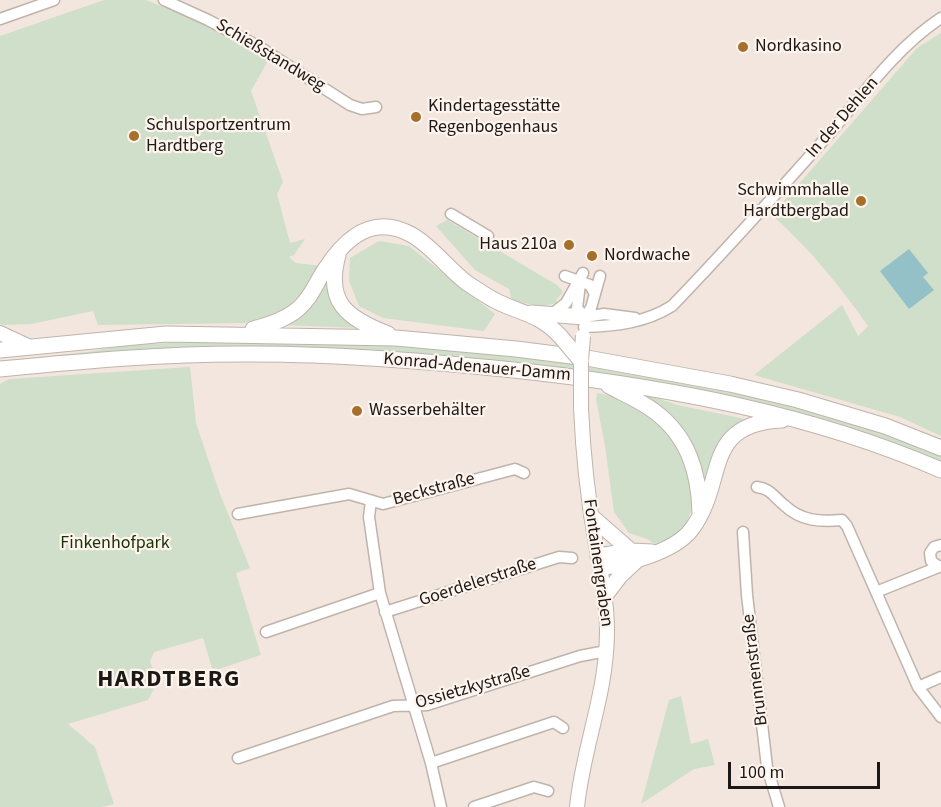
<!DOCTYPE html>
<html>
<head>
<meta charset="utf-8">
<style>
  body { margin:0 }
  #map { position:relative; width:941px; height:807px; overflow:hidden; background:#f2e6de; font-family:"Source Sans 3",sans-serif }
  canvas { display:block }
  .scale { position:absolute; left:728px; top:762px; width:152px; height:27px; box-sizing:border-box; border:3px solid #1c1815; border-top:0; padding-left:8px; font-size:18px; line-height:21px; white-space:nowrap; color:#1c1815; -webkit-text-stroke:4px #fef4ed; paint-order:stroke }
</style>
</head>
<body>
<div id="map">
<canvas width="941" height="807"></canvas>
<div class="scale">100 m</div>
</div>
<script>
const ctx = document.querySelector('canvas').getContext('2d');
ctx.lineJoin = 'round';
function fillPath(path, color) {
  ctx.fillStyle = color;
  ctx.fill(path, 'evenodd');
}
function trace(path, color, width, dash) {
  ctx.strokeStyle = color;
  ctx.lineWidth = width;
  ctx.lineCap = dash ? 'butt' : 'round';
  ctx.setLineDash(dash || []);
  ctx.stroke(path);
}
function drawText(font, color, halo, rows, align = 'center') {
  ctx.font = font + ' "Source Sans 3",sans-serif';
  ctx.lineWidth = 4.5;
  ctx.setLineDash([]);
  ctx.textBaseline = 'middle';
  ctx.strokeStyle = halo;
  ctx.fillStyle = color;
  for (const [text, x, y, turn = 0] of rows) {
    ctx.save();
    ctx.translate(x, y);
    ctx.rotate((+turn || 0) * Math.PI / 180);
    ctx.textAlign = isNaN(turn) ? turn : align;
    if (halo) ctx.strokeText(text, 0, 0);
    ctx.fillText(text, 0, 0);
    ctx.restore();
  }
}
fillPath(new Path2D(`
  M104,0H146L226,33L269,59L251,91L283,182L277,194L290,243L305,239L294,255L289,257L296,263L321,266C303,300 285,319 244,323L98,325L93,311L31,324L2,325L0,323V36Z
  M941,33V436L900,417L754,375L842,305L858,336L868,326C840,286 809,248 772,215L917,48Z
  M447,220L557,285L563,292L556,300L557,303L542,306L512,301L509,289L475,270L436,226Z
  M379,241L409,246L495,314L484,331L383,318L359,306L349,281L350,258Z
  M329,274L359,328L281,325Z
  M193,342L398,345L563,361L729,390L847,419L941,454V462L884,439L844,426L398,353L0,364V361L87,352L127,345Z
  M190,367L196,423L220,494L250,568L236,573L261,655L213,671L203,638L154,652L150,662L158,681L148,700L68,724L95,747L114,804L102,807H0V384L9,379Z
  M597,393C616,397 636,402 652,415C665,425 680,442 686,458C696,481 698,518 676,535C670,539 661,541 655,544L647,539L629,533L614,512L605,446L596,399Z
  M632,393L646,394L677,405L750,420L704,493C700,467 694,434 672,418C659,409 645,401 632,393Z
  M681,696L691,744L708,739L715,765L694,769L641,804L669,700Z`), '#cfdfc9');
fillPath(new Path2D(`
  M909,249L928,273L923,277L934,290L909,309L880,271Z`), '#94c1c7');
const minor = new Path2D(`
  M164,0L208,20L256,45L350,105L362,109L376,107
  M0,19L54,0
  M451,214L488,236
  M565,276L590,285L595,294
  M580,284L577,308L585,317
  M552,314L566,303L583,273
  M585,317L604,314L635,318
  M585,317L591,308L600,276
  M584,327C615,326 645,323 672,306C726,250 778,192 830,133C864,93 897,47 941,18
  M757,487C771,489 773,496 784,505C801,521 819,522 842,520L847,526L918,687L941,717
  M371,501L369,517L380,593L431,763L441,807
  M238,514L349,494L383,504L515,469L524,473
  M743,532L747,595L767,767L779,807
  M938,566L931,561L930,553L934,547L941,545
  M876,592L941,566
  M385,612L559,557L572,558
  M266,632L380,593
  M918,687L941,677
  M238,758L393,706L427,705L580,656L606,651
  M431,763L554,722L563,728
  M474,807L534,787L548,791`);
const tertiary = new Path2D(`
  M0,333L30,347
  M577,807C583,746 607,694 607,631C607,603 601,573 596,545C588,500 583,454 581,408`);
const secondary = new Path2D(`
  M338,255C325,303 347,318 388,334
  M531,313L585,317
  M253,329C269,325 285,320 298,309C312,297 316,282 326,268C347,236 374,214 412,235C433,247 448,269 467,283C476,289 485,295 494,300C521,314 539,313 561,337
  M0,350L166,334L396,338L516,349L587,358L730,384L798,400L885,426L941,448
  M0,369C84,361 169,353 254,354C347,354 439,362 532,372C671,388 812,414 941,470
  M609,386C624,394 641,401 654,411C688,436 699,472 700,513
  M592,517L631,551
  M598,556L631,551L652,552
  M600,568C627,564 674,552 691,530C728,482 700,424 782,420
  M604,597L620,576L636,561`);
trace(minor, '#bfb4ac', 13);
trace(tertiary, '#bfb4ac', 16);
trace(secondary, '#bfb4ac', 17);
trace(minor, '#fff', 10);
trace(tertiary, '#fff', 14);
trace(secondary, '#fff', 15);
const tertiaryBridge = new Path2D(`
  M581,408V361L583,336`);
const secondaryBridge = new Path2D(`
  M561,337L581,361`);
trace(tertiaryBridge, '#bfb4ac', 16, []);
trace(secondaryBridge, '#bfb4ac', 17, []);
trace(tertiaryBridge, '#fff', 14);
trace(secondaryBridge, '#fff', 15);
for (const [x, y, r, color] of [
  [743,47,6,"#a6702b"],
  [416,117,6,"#a6702b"],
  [134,136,6,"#a6702b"],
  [861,201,6,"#a6702b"],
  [569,245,6,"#a6702b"],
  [592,256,6,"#a6702b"],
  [357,411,6,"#a6702b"]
]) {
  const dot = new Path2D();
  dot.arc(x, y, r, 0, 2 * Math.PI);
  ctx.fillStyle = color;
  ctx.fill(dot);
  trace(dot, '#fef4ed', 2);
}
drawText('18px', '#1c1815', '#fef4ed', [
  ["Nordkasino",755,47],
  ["Kindertagesstätte",428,107],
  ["Regenbogenhaus",428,128],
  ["Schulsportzentrum",146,126],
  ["Hardtberg",146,147],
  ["Schwimmhalle",849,191,"right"],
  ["Hardtbergbad",849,212,"right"],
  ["Haus 210a",557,245,"right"],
  ["Nordwache",604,256],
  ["Wasserbehälter",369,411]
], 'left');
drawText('18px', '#1c1815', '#fef4ed', [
  ["Schießstandweg",270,56,31],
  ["In der Dehlen",843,118,-49],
  ["Konrad-Adenauer-Damm",477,368,5],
  ["Beckstraße",434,490,-15],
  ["Fontainengraben",597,563,82],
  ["Goerdelerstraße",478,583,-18],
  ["Brunnenstraße",756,670,-97],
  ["Ossietzkystraße",473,688,-16]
]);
drawText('18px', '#163407', '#fef4ed', [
  ["Finkenhofpark",115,544]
]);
ctx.letterSpacing = '1.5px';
drawText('bold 24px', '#1c1815', '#fef4ed', [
  ["HARDTBERG",169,681]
]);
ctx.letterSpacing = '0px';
</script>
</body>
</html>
